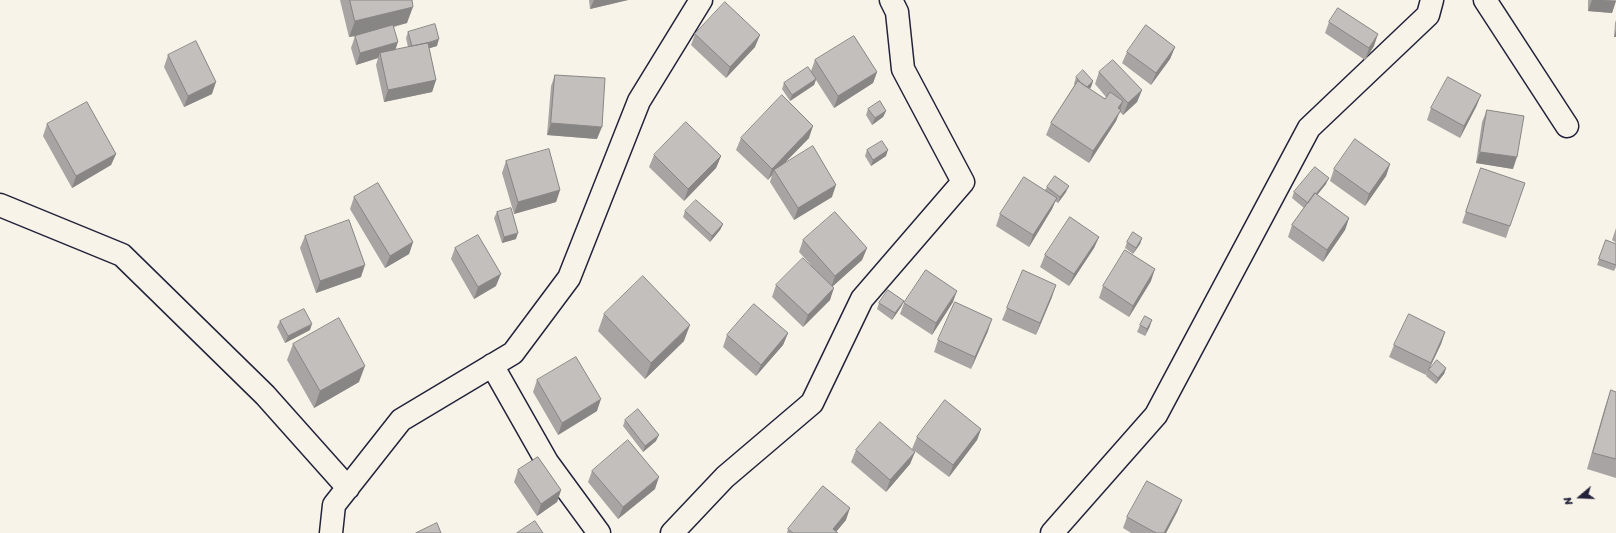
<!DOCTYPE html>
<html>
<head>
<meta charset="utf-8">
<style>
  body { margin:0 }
  #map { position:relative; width:1616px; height:533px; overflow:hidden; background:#f7f3e8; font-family:Sriracha,sans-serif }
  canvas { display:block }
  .north { position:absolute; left:1560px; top:477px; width:40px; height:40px; -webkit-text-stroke:3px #f7f3e8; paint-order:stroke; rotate:251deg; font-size:11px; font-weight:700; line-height:16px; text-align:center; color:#22223b }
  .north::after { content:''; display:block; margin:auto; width:14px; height:18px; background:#22223b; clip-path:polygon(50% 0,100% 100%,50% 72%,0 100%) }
</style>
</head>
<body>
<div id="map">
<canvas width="1616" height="533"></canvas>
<div class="north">N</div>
</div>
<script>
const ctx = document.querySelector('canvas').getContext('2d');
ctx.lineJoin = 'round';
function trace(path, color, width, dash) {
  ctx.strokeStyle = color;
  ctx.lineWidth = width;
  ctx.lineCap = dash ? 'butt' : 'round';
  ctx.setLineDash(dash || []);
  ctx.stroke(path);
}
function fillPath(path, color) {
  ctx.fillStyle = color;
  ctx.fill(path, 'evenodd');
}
const minor = new Path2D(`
  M1485,0L1567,126
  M0,205L122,255L265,395L348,488
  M492,365L547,462L599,533
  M331,533L334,505L401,420L513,353L569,278L639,101L701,0
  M672,533L725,477L812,403L862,299L963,182L903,69L897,12L891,0
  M1052,533L1156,415L1309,128L1428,15L1432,0`);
trace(minor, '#22223b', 25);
trace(minor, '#f7f3e8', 22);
fillPath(new Path2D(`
  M340,0H412L407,23L394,27L395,50L408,47L406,38L408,32L437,46L429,48L436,80L432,92L384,102L376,65L378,58L356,65L351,48L355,36H357L349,37Z
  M589,0H628L590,9Z
  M1588,0H1616L1612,13L1588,11Z
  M1616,20V37H1614L1615,23Z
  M1329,22L1374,46L1365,60L1325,33Z
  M695,34L755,47L726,78L691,45Z
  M1175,47L1170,59L1151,85L1122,63L1127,52Z
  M168,55L212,94L184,107L164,67Z
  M815,60L877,72L873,83L834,108L816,80L814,85L790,101L782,89L784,83L811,71Z
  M1099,72L1142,90L1137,102L1123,115L1120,112L1116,121L1089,163L1046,135L1051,123L1075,85L1074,84L1076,77L1093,81L1091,87L1090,89L1105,99L1106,97L1095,84Z
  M555,75L597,139L547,135L551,86Z
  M1481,95L1476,107L1460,138L1427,120L1431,108Z
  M868,109L886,111L883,117L872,125L866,115Z
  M1487,110L1513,169L1476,163L1482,122Z
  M47,124L116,154L111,165L72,188L43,136Z
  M741,138H809L782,165L832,197L794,220L770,182L772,175L768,180L736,150Z
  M867,150L886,156L871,166L865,156Z
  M654,155L721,156L716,168L684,201L649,167Z
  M506,161L560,190L556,202L514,214L502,173Z
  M1390,164L1386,176L1365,206L1330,181L1334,169Z
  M1477,180L1510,226L1506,238L1462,223Z
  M1326,184L1317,195L1349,218L1345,230L1323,262L1288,237L1292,225L1304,208L1292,198L1294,192Z
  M1047,187L1066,192L1058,203L1055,201L1052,209L1029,247L996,226L1000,214L1045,190Z
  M354,197L413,242L409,254L385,268L350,209Z
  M685,211L723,224L720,230L710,242L683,217Z
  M497,212L516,239L502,243L494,218Z
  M1616,228V243L1612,240Z
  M305,236L361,277L316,293L300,248Z
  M1099,237L1094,248L1069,286L1040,267L1045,255Z
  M1142,238L1140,244L1133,254L1125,248L1127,242Z
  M803,240L867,248L862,260L832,286L830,300L803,327L772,297L776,285L811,265L799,252Z
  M1606,240L1616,244V267L1614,271L1597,265Z
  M455,248L496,286L474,299L451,259Z
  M1151,281L1129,317L1099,298L1103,286Z
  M1052,297L1036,335L1002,320L1007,308Z
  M904,301L901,307L892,320L877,309L879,303Z
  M953,302L932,335L900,314L904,303Z
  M604,314L684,341L645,379L598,331Z
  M280,321L310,330L285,343L277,327Z
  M1140,325L1150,326L1145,336L1137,332Z
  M988,331L971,369L934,352L938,340Z
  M1445,332L1441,344L1429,370L1446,368L1444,374L1436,384L1426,376L1428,370L1426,375L1389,357L1394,345Z
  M788,333L783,345L756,376L723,347L727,335Z
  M293,344L359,382L314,408L287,360Z
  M537,380L597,411L558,435L533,392Z
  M1611,390L1616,392V478L1587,469L1605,407Z
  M625,420L656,441L643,452L623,426Z
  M981,429L977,440L949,477L912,449L917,437Z
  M856,450L915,452L910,464L886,492L851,462Z
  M518,470L561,490L557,502L537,516L514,482Z
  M592,471L655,489L618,519L588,482Z
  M1182,500L1177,512L1166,533H1131L1123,528L1127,517Z
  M846,520L836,532L838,533H787L788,529Z`), '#a7a4a3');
fillPath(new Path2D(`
  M594,0H628L590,9Z
  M1592,0H1604L1616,1L1612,13L1588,11Z
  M413,7L407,23L349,37L355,21Z
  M1616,30V37H1614Z
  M1378,34L1374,46L1365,60L1369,48Z
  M760,35L755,47L726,78L730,67Z
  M439,39L437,46L411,54L413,48Z
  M398,42L394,54L380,53L378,58L356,65L360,53Z
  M1175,47L1170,59L1151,85L1156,73Z
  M877,72L873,83L834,108L838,96Z
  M816,79L814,85L790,101L792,95Z
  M436,80L432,92L384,102L388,90Z
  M1093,81L1091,87L1083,94L1086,88Z
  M216,82L212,94L184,107L188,96Z
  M1142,90L1137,102L1123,115L1128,103Z
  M1481,95L1476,107L1460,138L1464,126Z
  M1123,101L1116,121L1089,163L1093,151L1118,108Z
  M886,111L883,117L872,125L875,118Z
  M551,123L602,127L597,139L547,135Z
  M813,126L809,138L776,172L774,170L772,175L768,180L772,169Z
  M888,150L886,156L871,166L873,160Z
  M1480,152L1517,157L1513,169L1476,163Z
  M116,154L111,165L72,188L76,176Z
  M721,156L716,168L684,201L688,189Z
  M1390,164L1386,176L1365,206L1369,194Z
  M1329,178L1326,184L1306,209L1308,203Z
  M836,185L832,197L794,220L798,208Z
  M1069,186L1066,192L1058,203L1060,197Z
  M560,190L556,202L514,214L518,202Z
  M1057,198L1052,209L1029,247L1033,235Z
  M1349,218L1345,230L1323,262L1327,250Z
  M723,224L720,230L710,242L712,236Z
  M518,233L516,239L502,243L504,237Z
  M1099,237L1094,248L1069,286L1074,274Z
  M1142,238L1140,244L1133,254L1136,248Z
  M413,242L409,254L385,268L390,256Z
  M867,248L862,260L831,288L835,276Z
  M365,265L361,277L316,293L320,281Z
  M1155,269L1151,281L1129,317L1133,306Z
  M501,274L496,286L474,299L478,287Z
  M1056,285L1052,297L1036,335L1040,323Z
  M834,288L830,300L803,327L808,315Z
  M957,291L953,302L932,335L936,323Z
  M904,301L901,307L892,320L895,313Z
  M992,319L988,331L971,369L975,357Z
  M1152,320L1150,326L1145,336L1147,329Z
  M312,324L310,330L285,343L288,336Z
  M690,325L684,341L645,379L651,363Z
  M1445,332L1441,344L1426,375L1431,363Z
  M788,333L783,345L756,376L761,365Z
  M365,366L359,382L314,408L320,391Z
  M1446,368L1444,374L1436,384L1438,378Z
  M601,399L597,411L558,435L562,423Z
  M981,429L977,440L949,477L953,465Z
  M659,435L656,441L643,452L645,446Z
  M915,452L910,464L886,492L890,480Z
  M659,477L655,489L618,519L623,507Z
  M561,490L557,502L537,516L541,504Z
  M1182,500L1177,512L1166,533H1164Z
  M850,508L846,520L835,533L833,529Z`), '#888684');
const building = new Path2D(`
  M350,0H412L413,7L355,21Z
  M725,2L760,35L730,67L695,34Z
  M1338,8L1378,34L1369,48L1329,22Z
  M435,24L439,39L427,43L412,46L408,32Z
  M393,25L398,42L360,53L355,36Z
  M1146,25L1175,47L1156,73L1127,52Z
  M854,36L877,72L838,96L815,60Z
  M196,41L216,82L188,96L168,55Z
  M428,43L436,80L388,90L380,53Z
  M1113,60L1142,90L1128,103L1099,72Z
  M808,67L816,79L792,95L784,83Z
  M1083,70L1093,81L1087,87L1081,83L1076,77Z
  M555,75L605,78L602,127L551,123Z
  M1448,77L1481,95L1464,126L1431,108Z
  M1078,81L1105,99L1110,92L1123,101L1118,108L1121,110L1093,151L1051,123Z
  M782,95L813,126L772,169L741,138Z
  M880,101L886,111L875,118L868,109Z
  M87,102L116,154L76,176L47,124Z
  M1487,110L1524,116L1517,157L1480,152Z
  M686,122L721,156L688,189L654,155Z
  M1355,139L1390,164L1369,194L1334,169Z
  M882,141L888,150L873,160L867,150Z
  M813,146L836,185L798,208L774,170Z
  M549,149L560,190L518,202L506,161Z
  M1315,167L1329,178L1316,194L1315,193L1308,203L1294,192Z
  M1481,168L1525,183L1510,226L1466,212Z
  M1055,176L1069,186L1060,197L1047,187Z
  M1024,177L1057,198L1033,235L1000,214Z
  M378,183L413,242L390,256L354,197Z
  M1315,193L1349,218L1327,250L1292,225Z
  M696,200L723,224L712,236L685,211Z
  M511,208L518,233L504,237L497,212Z
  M835,212L867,248L835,276L803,240Z
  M1070,217L1099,237L1074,274L1045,255Z
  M349,220L365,265L320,281L305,236Z
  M1133,232L1142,238L1136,248L1127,242Z
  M478,235L501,274L478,287L455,248Z
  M1606,240L1616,244V265L1599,259Z
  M1125,250L1155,269L1133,306L1103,286Z
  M803,258L834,288L808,315L776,285Z
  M926,270L957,291L936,323L904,303Z
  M1023,270L1056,285L1040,323L1007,308Z
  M643,276L690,325L651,363L604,314Z
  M888,290L904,301L895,313L879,303Z
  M955,302L992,319L975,357L938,340Z
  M754,304L788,333L761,365L727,335Z
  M304,309L312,324L288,336L280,321Z
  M1409,314L1445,332L1431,363L1394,345Z
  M1145,316L1152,320L1147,329L1140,325Z
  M339,318L365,366L320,391L293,344Z
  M576,357L601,399L562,423L537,380Z
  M1437,360L1446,368L1438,378L1429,370Z
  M1611,390L1616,392V459L1593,453Z
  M945,400L981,429L953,465L917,437Z
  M638,409L659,435L645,446L625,420Z
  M880,422L915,452L890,480L856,450Z
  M628,440L659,477L623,507L592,471Z
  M538,457L561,490L541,504L518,470Z
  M1147,481L1182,500L1164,533H1156L1127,517Z
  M823,486L850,508L833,529L838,533H793L788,529Z
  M535,521L543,533H517Z
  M437,523L441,533H416Z`);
fillPath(building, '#c2bfbd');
trace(building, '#888684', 1);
</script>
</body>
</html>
